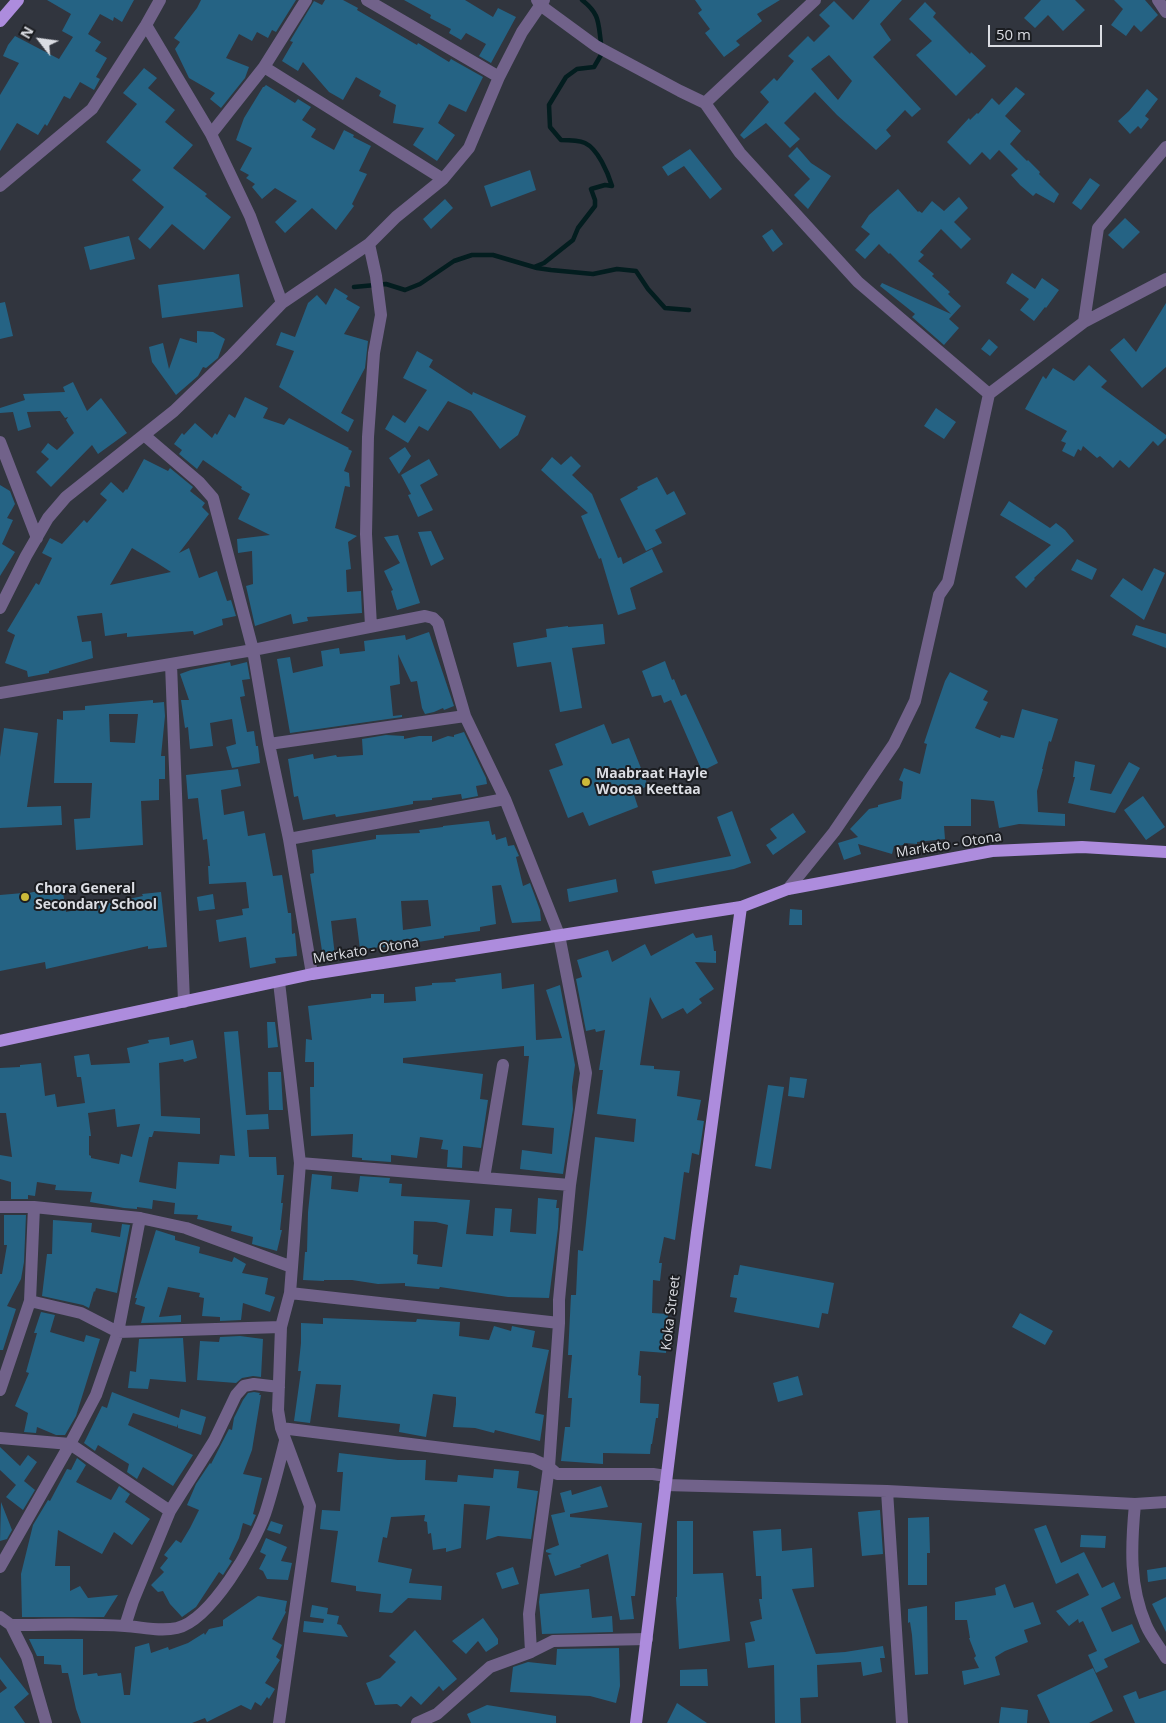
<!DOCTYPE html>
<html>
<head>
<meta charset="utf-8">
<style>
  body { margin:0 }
  #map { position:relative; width:1166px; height:1723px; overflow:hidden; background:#31353e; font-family:"Open Sans",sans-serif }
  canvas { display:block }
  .north { position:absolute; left:15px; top:15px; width:50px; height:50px; -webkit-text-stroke:4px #1b1d21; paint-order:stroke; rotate:300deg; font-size:14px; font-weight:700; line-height:20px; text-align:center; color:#dbdde3 }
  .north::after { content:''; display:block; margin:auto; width:18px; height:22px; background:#dbdde3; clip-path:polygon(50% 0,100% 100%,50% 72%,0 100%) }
  .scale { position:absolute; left:988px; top:25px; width:114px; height:22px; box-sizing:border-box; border:2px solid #dbdde3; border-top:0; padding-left:6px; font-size:15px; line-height:18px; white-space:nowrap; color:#dbdde3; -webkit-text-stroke:4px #1b1d21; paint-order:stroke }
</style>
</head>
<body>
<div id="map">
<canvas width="1166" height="1723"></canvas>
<div class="north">N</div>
<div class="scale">50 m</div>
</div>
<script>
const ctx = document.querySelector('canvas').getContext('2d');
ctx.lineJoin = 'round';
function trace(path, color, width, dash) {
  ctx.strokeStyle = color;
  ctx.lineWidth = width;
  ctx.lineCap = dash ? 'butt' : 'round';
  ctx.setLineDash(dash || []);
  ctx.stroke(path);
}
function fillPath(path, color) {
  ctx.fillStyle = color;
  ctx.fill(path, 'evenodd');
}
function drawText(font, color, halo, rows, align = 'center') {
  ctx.font = font + ' "Open Sans",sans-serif';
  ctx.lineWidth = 4;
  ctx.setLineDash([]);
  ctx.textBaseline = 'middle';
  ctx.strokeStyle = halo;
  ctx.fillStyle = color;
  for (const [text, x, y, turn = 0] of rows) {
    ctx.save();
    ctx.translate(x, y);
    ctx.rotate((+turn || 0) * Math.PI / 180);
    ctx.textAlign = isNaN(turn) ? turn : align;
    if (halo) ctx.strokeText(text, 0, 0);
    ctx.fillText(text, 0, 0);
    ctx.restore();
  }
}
trace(new Path2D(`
  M582,0C600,14 598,22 601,43
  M534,267L544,263L573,240L578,228L595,206V200L591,189L605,185L612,186C608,173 598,149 585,143C578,140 568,140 561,140L550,127L549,105L566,77L577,69L594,67L601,55
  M354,287L386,284L405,290L420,284L454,261L472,255H493L537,268L551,270L593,274L617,269L636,271L648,289L665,308L689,310`), '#031d1f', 4.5);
fillPath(new Path2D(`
  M47,0H134L122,22L114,17L113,21L100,14L88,34L101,42L95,51L107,58L96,77L100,79L94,90L80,82L70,99L64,96L47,126L45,124L38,135L17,123L0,151V95L19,63L3,56L8,45L15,36L59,59L73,37L62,31L71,14Z
  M201,0H296L276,32L272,30L268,38L257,32L252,41L239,34L226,58L249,67L245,78L221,108L210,99L215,93L189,78L175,49L180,42L174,38L197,8Z
  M325,0H343L358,8L357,10L417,45L418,43L449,62L451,59L483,77L466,112L449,104L438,123L455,135L437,161L413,145L424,128L393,123L396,105L379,96L381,91L356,77L343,100L329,92L303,62L298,71L282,61L293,42L290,41L314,1L322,5Z
  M404,0H465L493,17L498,8L516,17L491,63L479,56L486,44L466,33L461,40L449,33L451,29L430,18L431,15Z
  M695,0H780L757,14L762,21L736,41L740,45L724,57L705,33L710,29L698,13L702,10Z
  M870,0H902L880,24L891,40L873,57L921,109L912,117L905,110L886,130L891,136L876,150L837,115L815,92L784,123L800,139L790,148L766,123L744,139L740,135L769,102L760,92L774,78L777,81L794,61L788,56L808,36L814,42L830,26L819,15L834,1L853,20ZM829,55L852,81L838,100L811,69Z
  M1041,0H1075L1085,10L1063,31L1048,15L1035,28L1024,18Z
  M1114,0H1145L1158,15L1141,32L1134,25L1126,36L1111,25L1123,9Z
  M925,2L936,13L933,17L970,54L971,52L986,66L956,96L916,55L932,41L909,19Z
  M144,68L157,78L148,88L175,110L165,122L193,145L173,168L207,194L205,196L231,217L204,250L172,224L150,249L138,239L164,207L132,180L141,170L106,142L137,104L123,93Z
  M266,85L295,103L298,99L311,107L302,120L316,129L311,137L334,150L344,130L354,135L353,137L371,146L359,171L367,174L352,204L354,206L336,230L312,208L285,233L275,222L297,201L275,188L262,199L252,187L255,184L246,178L249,175L240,170L252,148L236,140L244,118L263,87H264Z
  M1016,87L1025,94L1005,116L1021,131L1010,144L1027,161L1028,160L1040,172L1039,174L1059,194L1054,203L1036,193L1033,196L1020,185L1011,175L1018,169L999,150L990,160L982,152L970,165L947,142L969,118L970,120L977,113L978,114L992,98L999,105Z
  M1147,89L1158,99L1145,116L1149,119L1141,129L1138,126L1130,134L1118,121L1129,111Z
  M797,147L811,163L831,176L808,209L794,195L810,179L788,156Z
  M690,149L722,189L710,199L684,166L668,176L662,167Z
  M530,170L536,190L491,207L484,186Z
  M1090,178L1100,185L1081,210L1072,203Z
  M898,189L918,212L919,211L922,213L932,201L944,211L959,197L968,208L954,222L971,239L961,249L941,229L920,252L924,255L918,261L934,274L932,276L950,292L948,294L961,306L949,319L959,328L944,345L912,317L915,314L880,286L882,283L951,314L890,253L889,254L879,244L865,259L855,250L870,234L861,227L869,215Z
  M445,199L453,208L431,229L423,219Z
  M1125,218L1140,232L1123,249L1108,235Z
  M772,229L783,244L773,252L762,236Z
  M129,236L135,259L90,270L84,247Z
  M1012,273L1035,289L1042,278L1059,290L1046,308L1045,307L1034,321L1020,310L1029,299L1006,283Z
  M239,274L243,307L162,318L158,285Z
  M335,288L348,296L346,299L360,307L344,334L368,341L365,368L341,413L354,420L348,432L279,387L294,351L276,345L281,332L295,337L308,303L317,295L326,305Z
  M5,302L13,336L0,339V303Z
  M1166,303V367L1142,388L1110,350L1124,338L1136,352Z
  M197,331L213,332L225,339L218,358L206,368L203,367L198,376L176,395L152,362L149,347L163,343L169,369L180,338L197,343Z
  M989,339L998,347L990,356L981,349Z
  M417,351L433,360L429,367L472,395L473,392L526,416L518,435L500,449L471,411L448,401L428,431L419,426L408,443L385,429L393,415L405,423L427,390L403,378Z
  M1089,365L1107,381L1101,387L1166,435V438L1158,446L1153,441L1129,468L1120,460L1113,468L1100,456L1097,458L1083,446L1081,451L1078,449L1074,457L1062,451L1066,443L1061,441L1067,431L1025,409L1043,376L1046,379L1053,368L1074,381Z
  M73,382L87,411L101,398L127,433L98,454L92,445L51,487L36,472L49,459L41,452L48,443L57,450L74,433L66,420L68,417L65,418L60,411L27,412L31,427L18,431L13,412L0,413V408L25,400L23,394L65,392L63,387Z
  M245,397L268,408L263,418L284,425L289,418L349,448L348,449L352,451L344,471L349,473L350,487L345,486L335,528L357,536L348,542L351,569L346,570L347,592L361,591L362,613L307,617L308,621L293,624L291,614L255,626L246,586L253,584L252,551L238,553L237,539L270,535L238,519L250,494L241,489L242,487L203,460L197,469L179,454L182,450L174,444L182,433L184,435L195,423L212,438L215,433L217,435L229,414L235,418Z
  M936,408L956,422L944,439L924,426Z
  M405,447L411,456L399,474L389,458Z
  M571,456L581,466L572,475L592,494L618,558L621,557L623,564L652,549L663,572L630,588L636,609L618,615L601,558L599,559L581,516L588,513L541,470L552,457L561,465Z
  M144,459L168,471L170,468L193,487L190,491L205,503L202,507L209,514L179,553L189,548L199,578L217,571L227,601L231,600L236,616L222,619L223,625L194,635L193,631L127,637V633L105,636L102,613L77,616L82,642L91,641L93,658L49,671V673L28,677L27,671L5,663L15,635L7,631L36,583L39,585L52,558L42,553L50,538L62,544L84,520L87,523L107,500L100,494L111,482L123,493L126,489L127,490ZM132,548L157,563L171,572L110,585Z
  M429,459L438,475L420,485L433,510L418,517L408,495L411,494L401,475Z
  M657,477L667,495L674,491L686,514L655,530L662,543L646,551L620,499L638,489L637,487Z
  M0,485L10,491L15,504L7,518L13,520L2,544L15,552L0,576Z
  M1009,501L1050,528L1056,523L1065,530L1074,541L1034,578L1035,579L1026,588L1015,577L1051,545L1000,515Z
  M431,531L444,559L431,566L418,532Z
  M398,535L420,603L397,610L391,591L393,590L384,571L400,563L384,537Z
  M1077,559L1097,569L1092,580L1071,570Z
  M1154,568L1165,573L1144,620L1110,596L1123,578L1142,591Z
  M603,624L605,644L572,648L582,708L560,712L551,662L517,667L513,643L547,637L546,629L568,626V627Z
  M1136,625L1166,634V648L1132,635Z
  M429,632L454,706L444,710L443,708L434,712L425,714L422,708L417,681L411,682L398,654L400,684L390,686L393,716L402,715V717L290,733L277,659L290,657L293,673L323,666L321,651L339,648L340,654L365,651L364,641L405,635L406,640Z
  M665,661L672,680L674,679L681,696L686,694L718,763L702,771L671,700L664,703L661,695L652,697L642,671Z
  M230,662L231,666L247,662L250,679L242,680L245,696L240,697L247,732L254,731L256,746H258L260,763L232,768L226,747L236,744L232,719L210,723L213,746L190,749L188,727L185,728L181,700H189L180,674L191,670Z
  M950,672L988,691L983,700L988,702L975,728L1000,738L1001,735L1014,738L1022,709L1058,719L1051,742L1049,741L1042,769H1043L1037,791L1038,812L1065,814V826L1019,824L999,828L994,801L971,799V826H944L945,839L917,842V844L904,843V845L894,846L892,854L858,844L861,854L844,860L838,843L858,837L850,829L869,809L878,807V805L901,799L903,782L899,780L904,768L920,774L927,744L924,743L937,704L945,681Z
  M153,700V703L164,702L165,716L161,756H165V779H159V800L141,801L143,845L76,850L74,819L90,818L92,783H54L57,719L63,720V711L85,710V706ZM109,714H138L135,743L110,742Z
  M604,724L612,744L629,738L648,786L633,792L638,807L589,826L583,812L568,818L549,770L563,765L555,744Z
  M4,728L38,733L27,807L61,806L62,825L0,828V757Z
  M464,732L486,778L487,784L476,786L478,796L462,799L461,794L432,798V800L413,801V804L391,808L336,817L335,814L303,820L298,796L294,797L288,759L313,754L314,759L336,755L337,757L363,755L362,739L386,735L404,736V739L419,736H432V742L448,736L454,737V735Z
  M1075,761L1095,765L1090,790L1111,794L1129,762L1140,768L1115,813L1068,803L1075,777H1073Z
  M238,769L241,786L221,790L224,815L244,811L248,836L265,833L273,876L282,875L288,913H291L292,934L295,933L297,956L275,958L276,963L250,968L246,937L219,942L216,920L243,915L242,909L249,908L246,882L209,884L208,866H210L207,839L203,840L198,798L188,799L186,775Z
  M1143,796L1165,827L1146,840L1124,810Z
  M732,811L751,863L734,869L655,884L652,871L731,856L717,817Z
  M793,813L806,832L773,855L766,845L777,838L770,829Z
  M489,821L492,835L495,834L496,840L506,837L508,846L514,845L519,856L516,857L523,886L530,883L540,910L541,921L512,923L501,885L492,886L496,924L480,927V931L444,936V938L418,942V944L360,949L356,918L331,921L335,956L323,957L310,874L314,873L312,850L376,839V835L420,833L419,830L443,827V826ZM428,900L431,926L403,930L401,901Z
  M616,879L618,892L569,902L567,889Z
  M62,886L66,912L143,896L142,894L161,892L167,947L148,949V946L46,969L45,962L0,971V895L23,893L24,894Z
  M213,894L215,909L199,911L197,897Z
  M790,909L802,910V925H789Z
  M693,933L696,938L712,935L714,951H716V963L695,962L714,989L699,999L702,1003L687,1014L683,1008L662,1019L650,997L640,1065L654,1066V1069L680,1071L677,1096L701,1100L697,1120L704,1121L699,1155L692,1153L689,1173L684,1172L675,1240L664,1237L659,1263H662L660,1281L653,1280L652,1313L668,1314L666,1353L640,1351L638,1375L641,1376L640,1403L659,1404L658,1418H656L652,1444H651L650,1454L603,1453V1464L561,1461L565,1427H570L572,1398H568L572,1355H568L571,1295H576L578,1250L583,1251L595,1137L634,1142L636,1119L597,1114L603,1070H599L605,1030L596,1032L595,1029L586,1031L576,979L582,977L577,960L608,950L612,962L645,944L651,956Z
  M501,973L502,989L534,984L536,1040L562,1038L546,990L560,985L575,1065L572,1087L573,1109L563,1174L520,1169L522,1150L552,1154L554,1128L522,1125L529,1056H524V1046L403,1058V1063L483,1074L480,1099L488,1100L481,1148L463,1146L462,1168L447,1167L448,1150L441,1149L443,1140L420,1137L417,1158L391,1155V1162L362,1160V1158L352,1157L353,1134L311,1136L310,1087H314V1062H305L306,1039L312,1040L308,1006L371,998V994H384V1003L416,1001L415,987L432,985V983L456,982L455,979Z
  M267,1022H275L278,1047L268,1048Z
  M238,1031L246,1115L268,1114L269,1129L247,1130L249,1157H276L277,1175H284L281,1203H283L280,1230H282L277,1251L252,1244L253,1237L231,1231L232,1226L197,1219L198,1215L174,1214L175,1203L153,1200L152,1209L137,1207V1209L124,1208L90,1202L92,1192L55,1190L56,1185L37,1182L35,1196L28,1195V1199H11V1182L0,1179V1155L12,1157L6,1113H0V1068L20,1067V1065L41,1063L45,1096L55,1094L57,1107L85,1103L81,1077H77L74,1056L89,1054L91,1065L130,1063L127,1048L149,1043L148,1040L169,1037L170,1045L193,1040L197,1058L184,1062L183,1059L159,1063L161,1116L200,1118V1134L154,1131L152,1137H149L139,1182L176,1189L178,1162L219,1164L220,1155L235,1156L224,1032ZM115,1109L117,1127L140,1124L132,1157L121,1154L119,1164L91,1158V1156L89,1155V1136H91L88,1113Z
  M268,1072H281L283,1110H269Z
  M790,1077L807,1079L804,1098L788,1096Z
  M768,1085L784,1087L771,1169L755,1166Z
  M312,1174L332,1176L331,1189L358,1192L360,1176L390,1178L389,1183L402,1184L401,1196L470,1200L466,1234L493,1236L495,1208L512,1209L510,1232L536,1234L538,1198L557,1200L556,1208H559L558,1228L549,1298L508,1297L440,1287L439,1289L405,1286V1283L378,1284L352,1280H324V1281L303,1280L305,1252H307L308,1212ZM414,1221L436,1222L448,1225L442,1267L417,1264L418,1255L413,1254Z
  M4,1215H26L24,1262L21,1279L7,1306L16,1309L3,1350H0V1274H2L7,1245H4Z
  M53,1220L92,1223L91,1232L120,1237L122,1224L130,1225L117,1293L96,1288L95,1292L94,1291L89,1308L83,1305L42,1296L47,1254H52Z
  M156,1230L175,1236V1240L200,1247L199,1253L232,1262L234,1257L246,1264L242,1273L268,1278L265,1294L275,1297L270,1312L243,1303L241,1320L220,1321V1317L202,1316L204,1298L199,1297L200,1293L168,1287L159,1317L181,1315V1322L141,1323L145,1307L135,1304L137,1298H135Z
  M740,1265L834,1283L828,1314L822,1313L819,1328L734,1312L737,1298L730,1297L734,1275H738Z
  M41,1312L55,1315L50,1332L84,1342L86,1335L100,1339L76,1416L65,1435H56L37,1427L36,1433L24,1432L28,1413L15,1406L29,1373L26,1372L37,1333H34Z
  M1020,1313L1053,1331L1045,1345L1012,1327Z
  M323,1318L416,1322L417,1319L460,1322L459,1336L489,1340L494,1326L511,1331L512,1326L535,1331L532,1347L549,1350L535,1413L544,1415L540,1441L495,1430L494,1433L475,1428L453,1427L456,1404V1397L433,1394L426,1437L399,1432L400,1424L338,1417L341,1385L316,1384L310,1423L294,1421L301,1371H298L301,1343V1323L323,1324Z
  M240,1336L263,1339L261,1377L253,1376L242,1378L236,1383L197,1380L200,1341L219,1342L220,1337Z
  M183,1338L186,1382L150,1379L148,1389L128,1388L130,1371L136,1372L139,1339Z
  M798,1376L803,1395L778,1402L773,1383Z
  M112,1392L179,1418L181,1409L206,1417L201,1435L178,1428V1424L177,1427L133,1413L128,1425L193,1455L173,1486L143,1467L137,1479L127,1472L129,1464L98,1445L95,1451L84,1443L102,1406L107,1408Z
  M254,1392L260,1393L259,1395H261L252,1450L243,1474L262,1478L253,1514L256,1515L251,1526L243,1523L239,1538L229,1559L232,1561L223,1575L219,1572L196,1607L182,1617L170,1604L163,1591L158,1592L151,1585L164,1572L160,1568L168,1558L164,1555L176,1540L181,1543L190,1528L199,1510L187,1505L196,1484L210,1463L211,1464L229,1429L232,1430L234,1418L243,1400L248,1393Z
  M0,1447L20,1466L28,1455L37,1462L24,1481L35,1490L23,1510L6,1497L16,1485L0,1470Z
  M339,1453L398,1460H426L425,1480L457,1482L458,1475L493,1478L494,1469L519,1471L517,1488L538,1491L531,1539L498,1536L486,1540L490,1506L464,1504L461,1548L446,1552V1548L433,1550L431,1533L428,1534L427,1522L424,1521L425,1515L391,1517L387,1538L383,1537L378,1562L412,1569L409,1583L442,1586L441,1600L408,1598L392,1613L379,1612L381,1594L356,1591V1586L331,1582L338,1531L320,1529L322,1510L340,1511L343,1472H337Z
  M77,1458L86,1465L76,1482L111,1500L119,1486L130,1494L125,1502L150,1519L132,1545L114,1532L102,1554L58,1530L55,1566H70V1591L80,1586L88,1598L118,1595L104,1617H22L21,1574L33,1525L48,1500L50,1501L67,1469L71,1470Z
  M601,1486L608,1507L570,1514V1517L642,1523L635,1596H631L634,1619L620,1620L608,1554L580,1565L581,1567L555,1576L548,1555L552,1554L546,1552V1550L559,1545L551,1515L565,1512L560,1493L571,1490L572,1495Z
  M1,1502L12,1530L7,1539L0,1541Z
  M880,1510L883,1554L862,1556L858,1512Z
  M929,1517L930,1553H927V1585H908V1518Z
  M271,1521L283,1525L280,1534L267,1530Z
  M677,1521H693V1574L723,1573L730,1641L679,1649L676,1597H677Z
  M1046,1525L1061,1563L1084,1552L1102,1588L1114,1582L1121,1598L1101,1608L1112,1632L1132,1624L1140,1642L1104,1659L1108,1667L1096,1673L1088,1655L1097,1651L1083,1621L1079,1623L1078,1619L1069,1626L1056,1611L1089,1595L1078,1573L1056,1584L1034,1529Z
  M781,1529L782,1551L812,1548L814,1587L792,1589L816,1654L845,1652L883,1646L885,1658H880L882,1672L863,1676L861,1662L817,1665L818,1697L800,1698L801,1723H775L774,1665L748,1668L745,1643L755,1641L750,1622L762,1619L759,1599H762L761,1576H756L753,1531Z
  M1081,1535L1106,1536L1105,1548L1080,1547Z
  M266,1538L287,1547L281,1561L292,1563L288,1580L267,1579L263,1571L259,1569L266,1555L260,1552Z
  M513,1567L519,1584L502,1589L496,1573Z
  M1166,1567V1579L1148,1582L1147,1570Z
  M1005,1584L1014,1608L1033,1602L1041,1624L1024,1630L1028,1642L1005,1651L995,1657L1000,1675L964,1685L962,1671L979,1668L974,1658L976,1656L969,1638H970L967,1620H955V1602L996,1595L995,1588Z
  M589,1589L592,1618L612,1616L613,1632L542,1634L539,1602L540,1594Z
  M258,1596L287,1601L285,1611L286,1612L272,1639L282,1645L276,1657L280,1660L265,1683L275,1689L269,1699L267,1697L261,1706L255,1702L251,1710L241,1705L207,1722L205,1718L192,1723H81L76,1709L68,1673H62L61,1665L44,1664V1656H37L29,1639H83V1675L97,1673L98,1676L121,1673L124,1695H130L135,1647L149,1643L151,1653L168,1647L169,1650L188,1643L204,1633L205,1635L209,1629L223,1626V1620Z
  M1166,1597V1632L1152,1604Z
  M312,1605L328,1608L327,1614L339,1616L337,1624L341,1625L348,1637L303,1632L304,1621L323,1623L324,1619L310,1617Z
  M927,1606L928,1674L915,1675L912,1635L910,1622L908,1623V1609Z
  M483,1618L498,1639V1644L486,1652L478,1641L466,1654L452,1641Z
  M415,1630L457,1679L443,1691L439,1686L421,1705L411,1696L401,1707L397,1704L375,1705L366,1683L380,1678L396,1662L389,1656Z
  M619,1648L620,1686L616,1703L590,1696L510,1692L513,1667L528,1662L556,1665L557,1649Z
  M0,1657L29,1694L14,1707L25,1723H0V1693L7,1688L0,1679Z
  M1093,1668L1113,1711L1089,1723H1050L1037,1695Z
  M707,1669L708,1686H680V1670Z
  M1166,1690V1723H1135L1123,1696L1136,1691L1139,1699Z
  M677,1703L707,1723H667Z
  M487,1705L556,1716V1723H471L467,1714Z
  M1001,1707L1028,1710L1027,1723H999Z`), '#256384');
trace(new Path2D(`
  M367,0L499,77
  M537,0L540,5L596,46L680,91L705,103L740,153L858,282L989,394
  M1158,0L1166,12
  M146,25L211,134L250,216L282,303
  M264,67L306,0
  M705,103L815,0
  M211,134L264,67L443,179
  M0,186L92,109L146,25L160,0
  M369,244L376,276L381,315L374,353L368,437L366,534L371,626
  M1084,322L1166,279
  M144,435L199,482L213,498L253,650L269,744L289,839L312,974
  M0,442L37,538
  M0,608L26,556L48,518L66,497L174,411L232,355L282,303L369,244L396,217L443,179L469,148L499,77L522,32L544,0
  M171,664L184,1002
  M0,693L253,650L425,616L433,618L438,623L465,716L505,799L559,935L586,1073L570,1185L559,1300V1323L549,1467L529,1614L531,1652L490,1667L437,1714L417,1723
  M269,744L465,716
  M289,839L505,799
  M788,889L834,832L894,744L915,701L939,595L948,582L989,394L1084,322L1098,228L1166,147
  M300,1163L570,1185
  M484,1178L503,1065
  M0,1207H34L140,1218L186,1228L292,1267
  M290,1293L559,1323
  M30,1301L81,1313L118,1332L281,1327
  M0,1390L30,1301L34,1207
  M281,1428L532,1459L549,1467L557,1474H653L666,1476
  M0,1438L70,1444L170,1511
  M665,1485L887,1491L1135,1504L1166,1502
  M887,1491L902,1723
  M1135,1504C1131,1546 1129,1586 1146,1625C1151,1637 1160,1647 1166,1658
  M0,1567L70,1444L96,1395L118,1332L140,1218
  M0,1617L11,1625L27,1657L46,1723
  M11,1625C49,1625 87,1623 125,1626C142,1627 160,1632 177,1628C211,1620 254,1545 265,1514C273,1490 279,1465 285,1441
  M125,1626L133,1601L170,1511L214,1441L236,1395L244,1386L254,1384L279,1387
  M531,1652L553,1641L647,1639
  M279,1723L310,1506L281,1428L278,1410L281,1327L290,1293L300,1163L279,982`), '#71628a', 12);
trace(new Path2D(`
  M0,21L18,0
  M0,1041L312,974L741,907L788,889L992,851L1082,847L1166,852
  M636,1723L697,1233L741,907`), '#ad8cdd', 12);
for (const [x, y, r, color] of [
  [586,782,5,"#ccb939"],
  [25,897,5,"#ccb939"]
]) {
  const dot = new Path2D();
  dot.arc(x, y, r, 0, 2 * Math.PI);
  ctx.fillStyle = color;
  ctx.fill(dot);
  trace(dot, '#1b1d21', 2);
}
drawText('bold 14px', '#dbdde3', '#1b1d21', [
  ["Maabraat Hayle",596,774],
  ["Woosa Keettaa",596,790],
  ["Chora General",35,889],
  ["Secondary School",35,905]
], 'left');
drawText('14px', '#dbdde3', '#1b1d21', [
  ["Markato - Otona",949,845,-9],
  ["Merkato - Otona",366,951,-9],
  ["Koka Street",671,1313,-83]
]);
</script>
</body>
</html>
